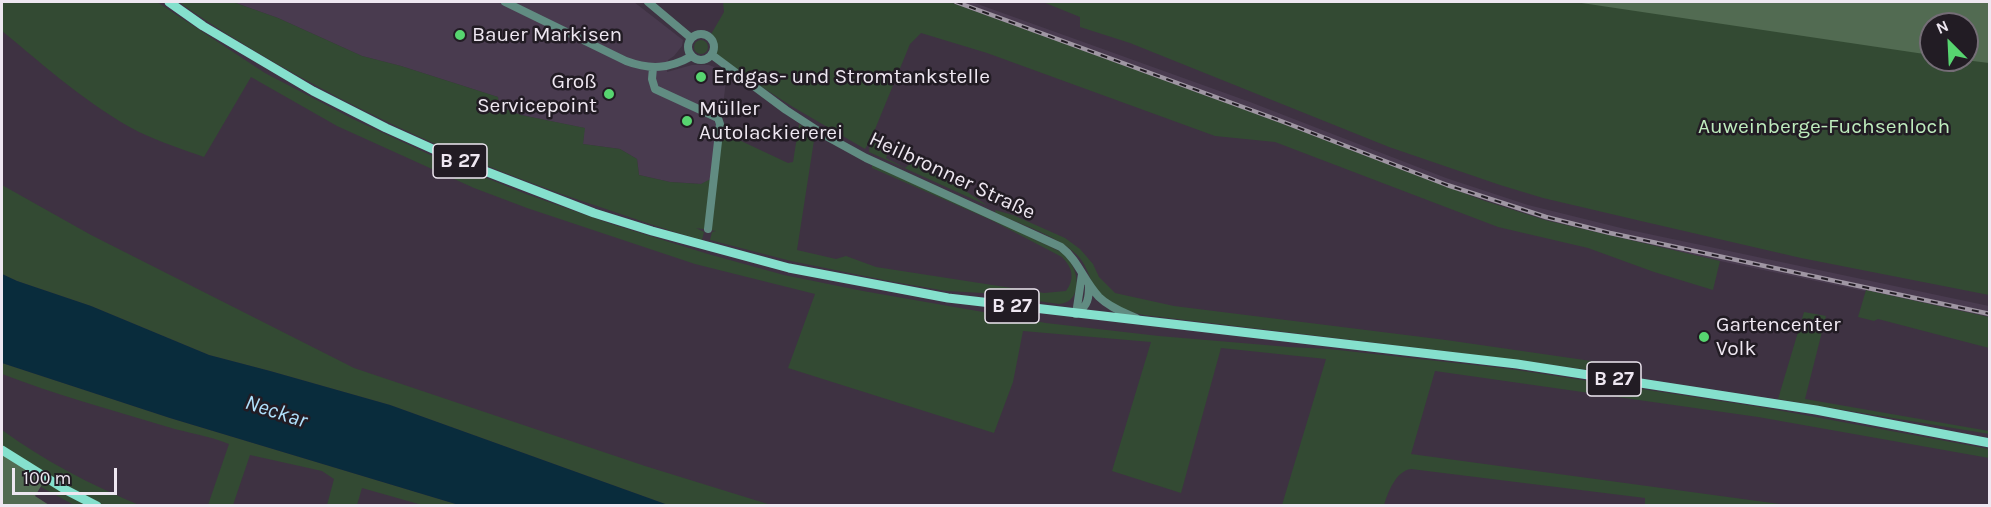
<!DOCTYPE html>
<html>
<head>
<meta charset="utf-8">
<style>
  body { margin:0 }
  #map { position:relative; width:1991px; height:507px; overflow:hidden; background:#3e3242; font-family:Karla,sans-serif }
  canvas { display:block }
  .frame { position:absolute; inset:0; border:3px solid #eee7f1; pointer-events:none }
  .north { position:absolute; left:1919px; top:12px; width:60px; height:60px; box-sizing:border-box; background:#221c24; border:2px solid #746d76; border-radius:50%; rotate:336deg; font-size:16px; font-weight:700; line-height:24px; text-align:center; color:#eee7f1 }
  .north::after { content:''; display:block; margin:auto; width:21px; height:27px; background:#57d570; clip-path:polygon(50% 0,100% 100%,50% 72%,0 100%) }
  .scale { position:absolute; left:12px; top:468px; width:105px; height:27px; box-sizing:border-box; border:3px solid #eee7f1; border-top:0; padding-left:8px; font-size:18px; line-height:21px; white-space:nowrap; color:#eee7f1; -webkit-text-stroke:4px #221c24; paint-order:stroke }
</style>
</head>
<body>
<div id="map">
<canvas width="1991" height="507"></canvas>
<div class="frame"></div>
<div class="north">N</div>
<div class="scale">100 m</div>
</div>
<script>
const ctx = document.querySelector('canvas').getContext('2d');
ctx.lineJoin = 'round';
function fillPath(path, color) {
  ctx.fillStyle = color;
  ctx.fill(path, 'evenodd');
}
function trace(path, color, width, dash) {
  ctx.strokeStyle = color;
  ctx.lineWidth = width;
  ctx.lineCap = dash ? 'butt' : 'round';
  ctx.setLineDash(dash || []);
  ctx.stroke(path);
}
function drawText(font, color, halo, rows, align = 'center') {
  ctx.font = font + ' Karla,sans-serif';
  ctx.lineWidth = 5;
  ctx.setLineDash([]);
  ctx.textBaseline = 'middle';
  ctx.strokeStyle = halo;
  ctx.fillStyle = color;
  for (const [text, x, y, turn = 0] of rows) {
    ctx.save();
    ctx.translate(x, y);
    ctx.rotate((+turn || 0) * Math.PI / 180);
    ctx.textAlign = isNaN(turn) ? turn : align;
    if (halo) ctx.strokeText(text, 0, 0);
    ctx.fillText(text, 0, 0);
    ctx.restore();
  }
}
fillPath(new Path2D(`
  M233,2H634L683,40L682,46L674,56L668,60L667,72L692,65H709L727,72L722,114L718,113L711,181L701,184L670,182L639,175L637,159L620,149L583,144L584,128L521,115L499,106L498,97L401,66L362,56L278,18Z
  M950,2H972L1250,102L1446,178L1528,205L1625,229L1989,306V317L1720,261L1545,220L1415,175L1182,85Z`), '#493b4f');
fillPath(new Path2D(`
  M2,2H157L265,73L353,119L437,158L526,194L611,224L708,254L784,275L863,291L1046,323L1159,336L1289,347L1329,349L1510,369L1766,408L1989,449V458L1758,417L1435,371L1411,454L1787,505H1645V498L1411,469C1396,471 1388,492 1384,505H1282L1326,359L1221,348L1181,493L1112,471L1151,342L1023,331L1013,382L994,433L788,368L815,294L695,264L527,208L474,188L337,126L251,77L204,157C182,149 160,142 139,132C89,106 46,67 2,31Z
  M179,2H233L278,18L362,56L401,66L498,97L499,106L521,115L585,128L583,144L620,149L637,159L639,175L670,182L701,184L714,177L722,132L788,163L793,162L799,124L815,134L797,250L836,259L846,256L876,267L1044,293L1066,291C1075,279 1073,268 1062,257L991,220L872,168V165L992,218L1063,253C1066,257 1070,260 1072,265C1080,279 1079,303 1059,304L982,293L946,291L889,281L791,261L710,240L712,232L716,231L696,228L704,232L702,240C669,231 636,219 603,208C490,171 382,124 279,65C245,45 211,25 179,2Z
  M723,2H950L1182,85L1482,200L1545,220L1720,261L1713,290L1654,272L1588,248L1498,227L1275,142L1215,136L987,53L921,33L910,44L871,139L889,149L886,158L905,168L912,162C940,173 963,189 988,206L869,152L870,141L865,149L793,107L712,55L715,43L710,36L724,12Z
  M1043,2H1910L1989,24V295L1801,258L1641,221L1543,198L1500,185L1389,147L1130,43L1080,27V17ZM1931,24H1967V60H1931Z
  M694 47a7 7 0 1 1 14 0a7 7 0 1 1-14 0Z
  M2,185L91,235L354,368L645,466L771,505H668L390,405L270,371L209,355L91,306L17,281L2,274Z
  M995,210L1013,215L1065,238L1080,249L1093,264L1099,277L1115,293L1174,306L1446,340L1619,365L1617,374L1519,360L1144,315C1126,311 1106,306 1096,289C1088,277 1087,263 1075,253C1053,234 1022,225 996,213Z
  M1866,290L1989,317V348L1878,319L1874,321L1858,317Z
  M1804,312L1826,316L1805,399L1989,431V434L1778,399Z
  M2,363L170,418L459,505H422L362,488L357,505H327L334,479L322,471L250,455L233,505H208L229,444C210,436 188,433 168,427C112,410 56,395 2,374Z
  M2,430C43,460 91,485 139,505H74L41,487L46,478L2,450Z`), '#334a33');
fillPath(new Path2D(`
  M1575,2H1989V63L1965,60H1967V24H1931V55Z
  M2,450L46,478L35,496L49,505H2Z`), '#526b52');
fillPath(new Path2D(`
  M2,274L17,281L91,306L209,355L270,371L390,405L668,505H459L170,418L2,363Z`), '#092c3c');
trace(new Path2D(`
  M505,2L626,61C650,70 669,69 692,56
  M648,2L691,38
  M688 47a13 13 0 1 1 26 0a13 13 0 1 1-26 0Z
  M712,55L786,110L826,136L866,158L1061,247C1079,261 1083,280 1099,297C1109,307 1123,312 1136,318
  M653,68L652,79L655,89L718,118L720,124L708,229
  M1077,313C1088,306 1089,298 1089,285
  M1076,314L1082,274`), '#618c82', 8);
trace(new Path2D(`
  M169,2L203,26L313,91L386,128L464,163L594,213L652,231L789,268L948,298L1517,364L1816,410L1990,443
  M2,450L66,490L97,506`), '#85e0cd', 9);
const rail = new Path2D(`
  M956,2L1281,121L1447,185L1546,217L1610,233L1990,314`);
trace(rail, '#9f96a3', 4.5);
trace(rail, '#221c24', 2, [7]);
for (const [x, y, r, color] of [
  [460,35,6,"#57d570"],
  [701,77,6,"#57d570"],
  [609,94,6,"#57d570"],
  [687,121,6,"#57d570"],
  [1704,337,6,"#57d570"]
]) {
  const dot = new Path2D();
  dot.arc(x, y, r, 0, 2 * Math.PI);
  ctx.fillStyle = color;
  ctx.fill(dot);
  trace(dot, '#221c24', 2);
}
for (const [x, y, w] of [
  [460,161,54],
  [1012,306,54],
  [1614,379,54]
]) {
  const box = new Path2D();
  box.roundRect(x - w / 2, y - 17, w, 34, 4.5);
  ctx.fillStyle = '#221c24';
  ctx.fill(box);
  trace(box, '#eee7f1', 1.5);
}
drawText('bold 20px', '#eee7f1', null, [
  ["B 27",460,161],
  ["B 27",1012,306],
  ["B 27",1614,379]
]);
drawText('21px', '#eee7f1', '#221c24', [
  ["Bauer Markisen",472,35],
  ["Erdgas- und Stromtankstelle",713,77],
  ["Groß",597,82,"right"],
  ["Servicepoint",597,106,"right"],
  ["Müller",699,109],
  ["Autolackiererei",699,133],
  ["Gartencenter",1716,325],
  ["Volk",1716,349]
], 'left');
drawText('21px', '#beecbd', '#221c24', [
  ["Auweinberge-Fuchsenloch",1824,127]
]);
drawText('21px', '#eee7f1', '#221c24', [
  ["Heilbronner Straße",952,176,25]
]);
drawText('italic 22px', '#afe0fb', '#221c24', [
  ["Neckar",276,412,18]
]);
</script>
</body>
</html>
